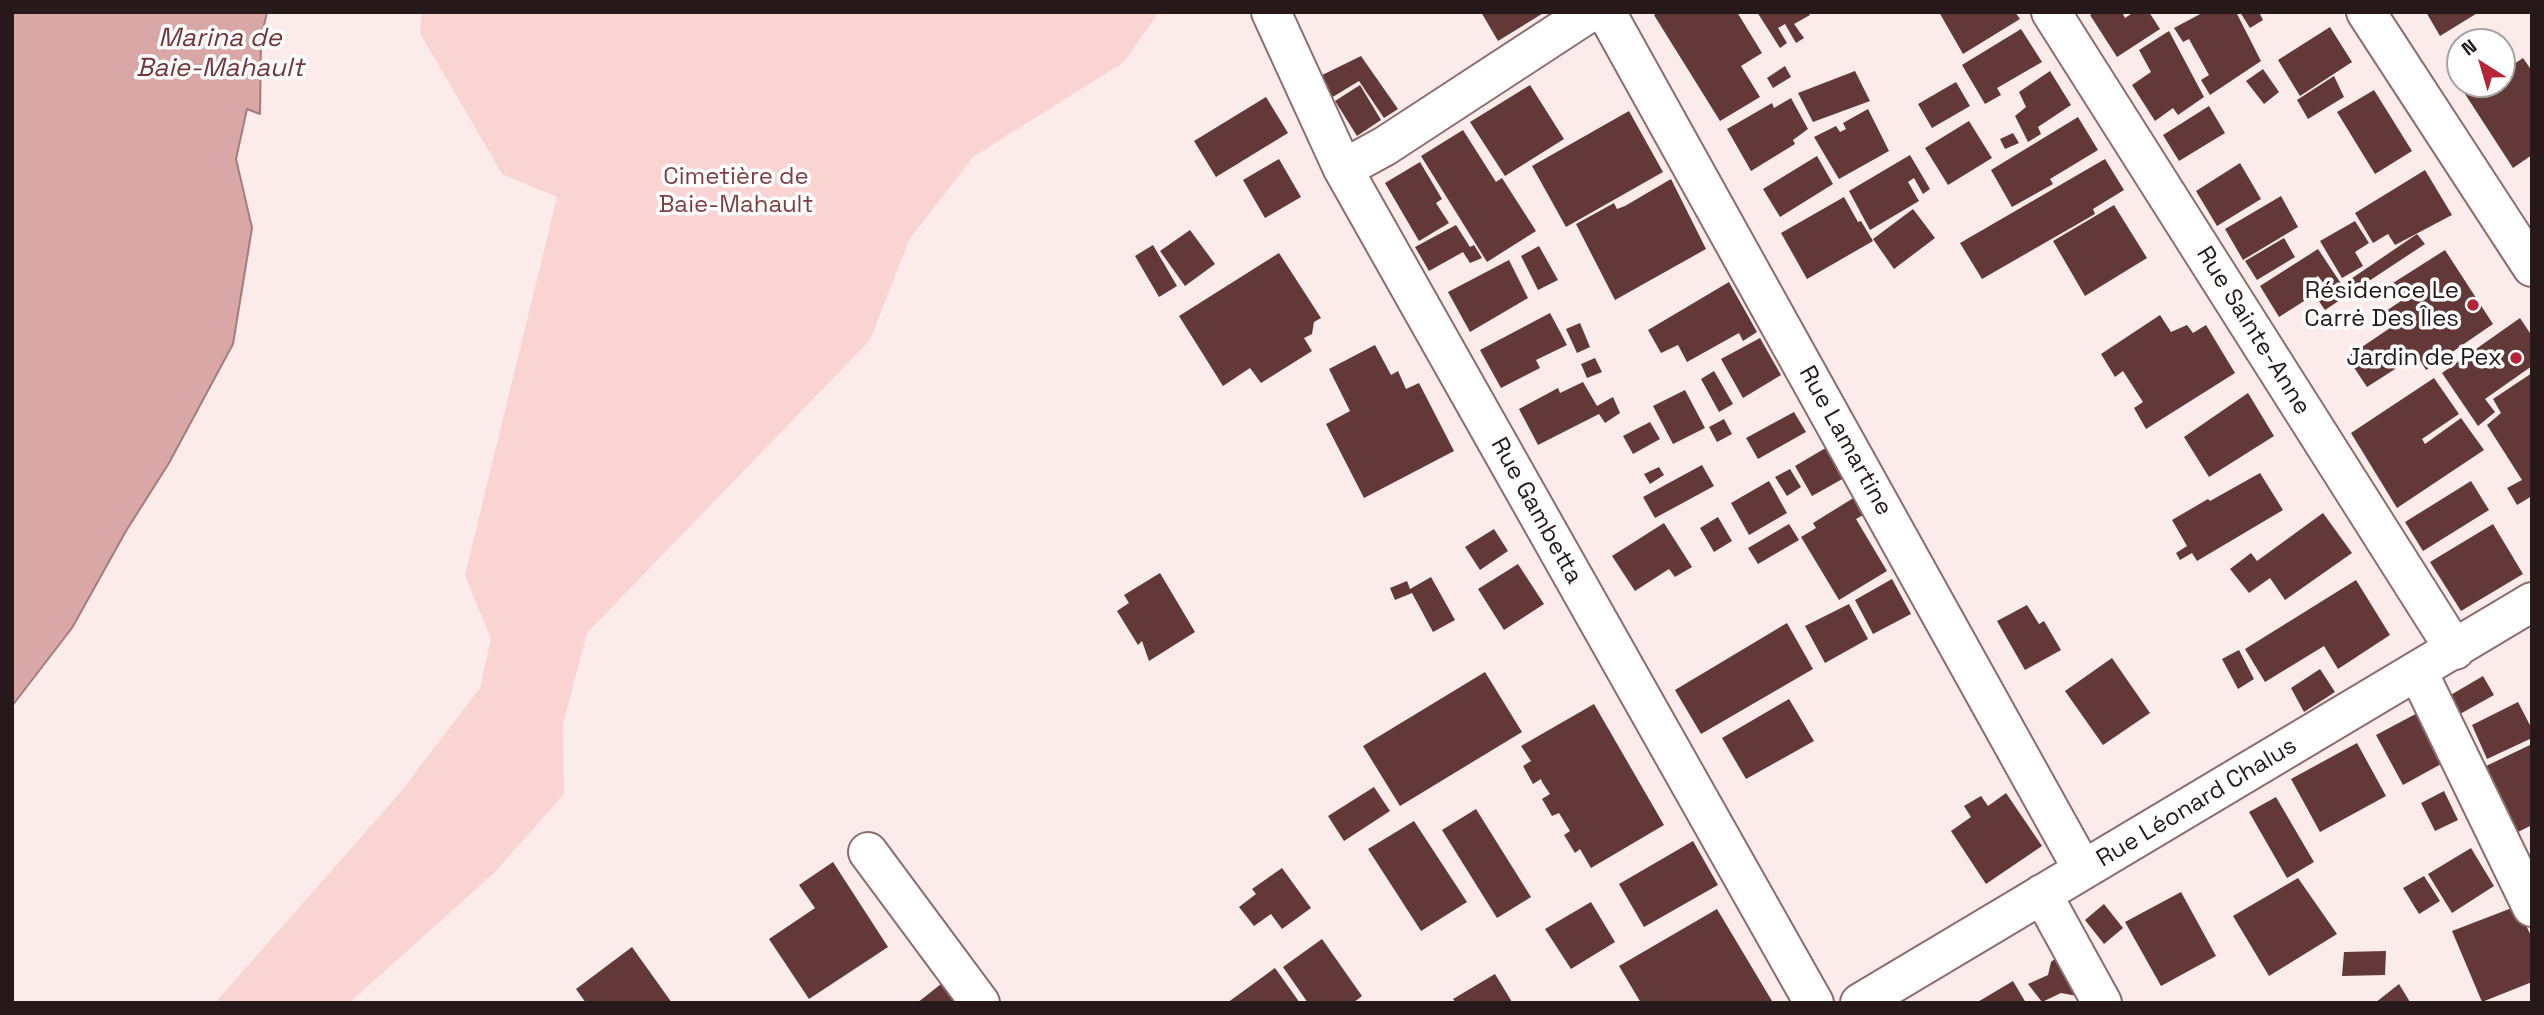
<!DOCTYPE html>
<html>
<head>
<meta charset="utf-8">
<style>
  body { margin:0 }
  #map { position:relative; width:2544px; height:1015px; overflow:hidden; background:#fbebea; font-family:"Space Grotesk",sans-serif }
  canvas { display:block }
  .frame { position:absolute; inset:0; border:14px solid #271919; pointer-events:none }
  .north { position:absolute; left:2446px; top:28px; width:70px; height:70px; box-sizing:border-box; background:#fff; border:2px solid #a9a3a3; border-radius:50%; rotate:323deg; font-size:19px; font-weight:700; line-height:28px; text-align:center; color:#271919 }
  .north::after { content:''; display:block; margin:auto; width:24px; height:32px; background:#b62439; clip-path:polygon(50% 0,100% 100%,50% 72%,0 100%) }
</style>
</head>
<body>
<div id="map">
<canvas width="2544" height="1015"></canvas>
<div class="frame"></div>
<div class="north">N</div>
</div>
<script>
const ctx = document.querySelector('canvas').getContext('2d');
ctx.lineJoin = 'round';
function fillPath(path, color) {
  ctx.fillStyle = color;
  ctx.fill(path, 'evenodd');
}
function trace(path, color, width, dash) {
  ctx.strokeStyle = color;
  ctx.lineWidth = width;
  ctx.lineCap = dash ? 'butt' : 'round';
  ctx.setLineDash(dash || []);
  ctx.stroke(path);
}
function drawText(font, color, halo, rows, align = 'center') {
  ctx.font = font + ' "Space Grotesk",sans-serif';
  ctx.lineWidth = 7;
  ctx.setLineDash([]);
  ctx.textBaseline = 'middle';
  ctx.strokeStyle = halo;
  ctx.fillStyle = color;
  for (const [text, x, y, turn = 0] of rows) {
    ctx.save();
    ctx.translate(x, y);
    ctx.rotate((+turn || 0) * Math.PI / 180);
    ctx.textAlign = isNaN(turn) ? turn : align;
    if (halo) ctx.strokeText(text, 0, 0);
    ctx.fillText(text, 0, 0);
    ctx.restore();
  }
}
fillPath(new Path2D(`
  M422,12H1159L1124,62L973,157L909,240L870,340L587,633L563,724L564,794L494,873L349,1003H215L399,794L480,688L491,639L465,575L557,197L502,174L420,33Z`), '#fad4d3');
const water = new Path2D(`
  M12,12H267L261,39L260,114L247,109L236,159L252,228L233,344L169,463L126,531L72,628L12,706Z`);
fillPath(water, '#daa7a7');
trace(water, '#a47c7c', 2);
fillPath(new Path2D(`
  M1481,12H1545L1498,41Z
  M1658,12H1737L1762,53L1741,66L1760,97L1720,121L1654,15Z
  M1757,12H1808L1810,15L1794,24L1804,38L1796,43L1785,24L1778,28L1787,43L1780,48Z
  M1939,12H2015L2020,19L1963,54Z
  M2095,12H2122L2125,18L2134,12H2149L2160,29L2117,57L2090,15Z
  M2204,12H2236L2261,61L2210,95L2201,80L2209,75L2189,39L2183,42L2174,28Z
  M2240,12H2259L2263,20L2250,28Z
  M2426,12H2479L2440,36Z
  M2330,27L2352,62L2300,96L2278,60Z
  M2021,29L2042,62L1997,88L2001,95L1985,104L1962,65Z
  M2169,31L2204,97L2178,115L2173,108L2155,121L2132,85L2151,72L2139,50Z
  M1361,56L1398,109L1384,118L1359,81L1326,101L1312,80Z
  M2523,58L2532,71V155L2513,168L2465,94L2482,84H2502V72Z
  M1785,66L1791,77L1773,88L1767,78Z
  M2263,69L2279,92L2264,104L2246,81Z
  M1855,71L1870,101L1813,122L1798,93Z
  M2050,71L2071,105L2038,127L2041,134L2028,142L2015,116L2026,107L2019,92Z
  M2334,76L2344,97L2308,119L2297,100Z
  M1956,82L1970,106L1932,128L1918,104Z
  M1360,85L1381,120L1357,136L1335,101Z
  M1530,85L1564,139L1505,176L1470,122Z
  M2374,90L2412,151L2375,174L2337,112Z
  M1266,97L1288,133L1216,177L1194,141Z
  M1791,98L1808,129L1793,140L1795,144L1751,171L1727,129L1772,103L1774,108Z
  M2209,106L2225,133L2179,161L2163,135Z
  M1868,109L1889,151L1839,179L1814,137L1836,126L1840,132L1846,129L1843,123Z
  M1629,111L1663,172L1566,227L1532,166Z
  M2078,117L2098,150L2050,179L2053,184L2012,207L1991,170Z
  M1969,121L1992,158L1948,185L1925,148Z
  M1463,130L1496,182L1502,178L1536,231L1487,262L1421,156Z
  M2013,133L2019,143L2005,149L2000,139Z
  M1910,155L1930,189L1923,194L1914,178L1908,182L1919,201L1870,230L1849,191Z
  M1817,156L1833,184L1780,217L1763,189Z
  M1279,159L1301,197L1265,218L1243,180Z
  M2105,159L2124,190L2093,209L2095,214L1982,279L1960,243Z
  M1420,162L1442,199L1436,203L1449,223L1419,241L1385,183Z
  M2240,163L2261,199L2217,226L2196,191Z
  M2425,170L2452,215L2395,245L2388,234L2373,243L2355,213Z
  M1671,179L1706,249L1615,300L1576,224L1614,203L1617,209L1625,206Z
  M2281,196L2298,227L2243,260L2225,229Z
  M1844,197L1858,222L1861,221L1873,241L1807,279L1781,233Z
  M2114,205L2147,258L2085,296L2053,241Z
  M1913,209L1935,238L1894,269L1873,239Z
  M2355,221L2369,243L2355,252L2363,266L2342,278L2320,241Z
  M1456,225L1470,247L1474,245L1482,258L1470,263L1463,252L1429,271L1415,247Z
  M1190,230L1215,264L1185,286L1160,251Z
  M2417,234L2425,244L2325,310L2318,300L2330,292L2318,276L2305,284L2312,296L2279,317L2260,286L2318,249L2342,285Z
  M2284,238L2295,257L2257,280L2245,261Z
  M1153,245L1177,286L1159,297L1135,256Z
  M1539,246L1558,280L1538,290L1521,256Z
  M2445,250L2493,324L2426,370L2417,355L2367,387L2347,357L2396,324L2386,311L2404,299L2393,283Z
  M1279,253L1321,318L1314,322L1312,334L1304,338L1312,351L1261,383L1250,368L1223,386L1179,316Z
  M1509,260L1528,298L1470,332L1448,292Z
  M1729,282L1757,332L1743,341L1739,333L1687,362L1678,345L1661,353L1648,330Z
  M1550,313L1567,345L1536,360L1540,368L1501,388L1480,350Z
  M2160,315L2171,332L2187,325L2193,333L2206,325L2235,373L2146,429L2134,408L2143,402L2123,371L2115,377L2101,354Z
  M2520,318L2532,336V366L2485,399L2495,412L2478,426L2442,373Z
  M1580,323L1590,347L1577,353L1566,329Z
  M1760,338L1781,375L1743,398L1721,359Z
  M1375,345L1391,375L1398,371L1406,389L1419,383L1454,451L1364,498L1326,424L1350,411L1329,369Z
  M1595,358L1602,372L1587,378L1581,364Z
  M1714,371L1733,404L1719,412L1701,379Z
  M2532,373V496L2517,505L2507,488L2522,480L2487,425L2501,413L2493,399Z
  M2434,378L2459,414L2422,439L2425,444L2461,418L2484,450L2397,508L2351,433Z
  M1583,382L1597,406L1613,397L1620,413L1605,423L1599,414L1538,445L1519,409L1558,388L1560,393Z
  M1685,390L1705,428L1673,444L1653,406Z
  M2248,393L2274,436L2209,477L2184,437Z
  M1794,412L1806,432L1758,459L1746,438Z
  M1724,419L1732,434L1717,442L1709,427Z
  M1650,422L1660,439L1633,454L1623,436Z
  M1829,446L1846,477L1812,496L1795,466Z
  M1702,465L1714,486L1655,518L1643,497Z
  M1659,467L1664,475L1650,484L1644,474Z
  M1790,469L1801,487L1787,496L1775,477Z
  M2260,473L2283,510L2197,561L2192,553L2180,560L2176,553L2187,546L2172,520L2208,499L2210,501Z
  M1769,481L1787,513L1749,535L1731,503Z
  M2471,481L2489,510L2423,551L2405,522Z
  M1855,497L1865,514L1856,519L1887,571L1839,600L1801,537L1816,528L1813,523Z
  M2323,513L2352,553L2285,600L2270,578L2249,593L2230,569L2251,553L2257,561Z
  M1718,517L1732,541L1714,552L1700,528Z
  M1664,523L1692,567L1675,577L1669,569L1635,591L1612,556Z
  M1789,524L1799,540L1758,564L1748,548Z
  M2493,524L2523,574L2461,611L2430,562Z
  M1494,529L1508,551L1480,570L1465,547Z
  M1518,564L1544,604L1504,630L1478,589Z
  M1160,573L1195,632L1149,661L1142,641L1138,645L1117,611L1129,603L1124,595Z
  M1431,577L1455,620L1433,632L1412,593L1395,600L1390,588L1407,581L1410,589Z
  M1892,579L1911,614L1873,634L1855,600Z
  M2356,580L2390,635L2338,669L2324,646L2265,682L2245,649Z
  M1849,604L1868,639L1825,663L1805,626Z
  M2027,605L2039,624L2044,621L2061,650L2025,670L1997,621Z
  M1787,623L1813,669L1701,734L1675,690Z
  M2239,650L2254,679L2238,689L2222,659Z
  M2112,658L2150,713L2103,745L2065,691Z
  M2320,669L2335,692L2304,712L2291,688Z
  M1485,672L1522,732L1400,806L1363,746Z
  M2483,676L2494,695L2460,714L2449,696Z
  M1789,699L1814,741L1746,779L1722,738Z
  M2518,702L2532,729V738L2487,759L2472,725Z
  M1594,704L1664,825L1591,868L1580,849L1575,853L1564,835L1570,831L1559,813L1552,816L1542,799L1550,794L1542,782L1541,779L1533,784L1523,766L1531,761L1521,746Z
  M2425,709L2452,758L2403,785L2376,735Z
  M2357,743L2386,796L2320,832L2291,779Z
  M2532,744V825L2514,834L2484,767Z
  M1374,787L1390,811L1344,841L1328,816Z
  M2444,791L2458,820L2435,831L2421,803Z
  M2006,793L2042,846L1986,884L1951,831L1971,817L1964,806L1981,796L1988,806Z
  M2276,797L2314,862L2287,878L2249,812Z
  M1476,809L1531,897L1497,918L1442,830Z
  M1414,821L1467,902L1421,931L1368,849Z
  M1693,841L1718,885L1644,927L1619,884Z
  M2471,848L2494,886L2452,913L2428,874Z
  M833,862L888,947L809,999L769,939L815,908L799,885Z
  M1282,868L1311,908L1282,929L1271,914L1254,926L1239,907L1256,894L1252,889Z
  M2424,876L2440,901L2419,914L2403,888Z
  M2298,878L2337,934L2269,976L2233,916Z
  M2181,892L2216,956L2161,986L2125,922Z
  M1591,902L1615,942L1571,969L1545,929Z
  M2104,904L2123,928L2104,944L2085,920Z
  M2517,906L2532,938V982L2482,1002L2452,931Z
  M1717,909L1772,1001L1641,1003L1619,966Z
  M1322,939L1362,996L1353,1003H1308L1283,967Z
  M632,947L672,1003H586L576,989Z
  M2065,951L2077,996L2061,993L2042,1002L2028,984L2048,975L2051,962Z
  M2386,951L2385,975L2342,976L2344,952Z
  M1275,968L1300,1003H1227Z
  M1495,974L1512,1002L1456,1003L1453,999Z
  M2013,981L2026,1003H1976Z
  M941,984L956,1003H917Z
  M2399,984L2410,1002L2375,1003Z`), '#633839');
const minor = new Path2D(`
  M1271,12L1343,169L1814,1003
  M1606,12L2083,870
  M2051,12L2455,650
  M2366,12L2532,267
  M1343,169L1385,146L1590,12
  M2418,672L2532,907
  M868,852L980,1003
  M2042,894L2102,1003
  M1860,1003L2532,602`);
trace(minor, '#8e6c6c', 42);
trace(minor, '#fff', 38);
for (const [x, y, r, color] of [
  [2473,305,7,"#b62439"],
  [2516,358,7,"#b62439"]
]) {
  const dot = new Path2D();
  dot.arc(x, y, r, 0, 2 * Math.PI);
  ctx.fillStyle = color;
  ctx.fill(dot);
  trace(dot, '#fff', 2.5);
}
drawText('24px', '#803e40', '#fff', [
  ["Cimetière de",736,177],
  ["Baie-Mahault",736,205]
]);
drawText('24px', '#271919', '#fff', [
  ["Résidence Le",2459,291],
  ["Carrė Des Îles",2459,319],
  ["Jardin de Pex",2502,358]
], 'right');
drawText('24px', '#271919', '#fff', [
  ["Rue Sainte-Anne",2253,331,58],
  ["Rue Lamartine",1845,441,61],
  ["Rue Gambetta",1536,511,61],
  ["Rue Léonard Chalus",2197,803,-31]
]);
drawText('italic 26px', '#763639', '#fff', [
  ["Marina de",220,39],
  ["Baie-Mahault",220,69]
]);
</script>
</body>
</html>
